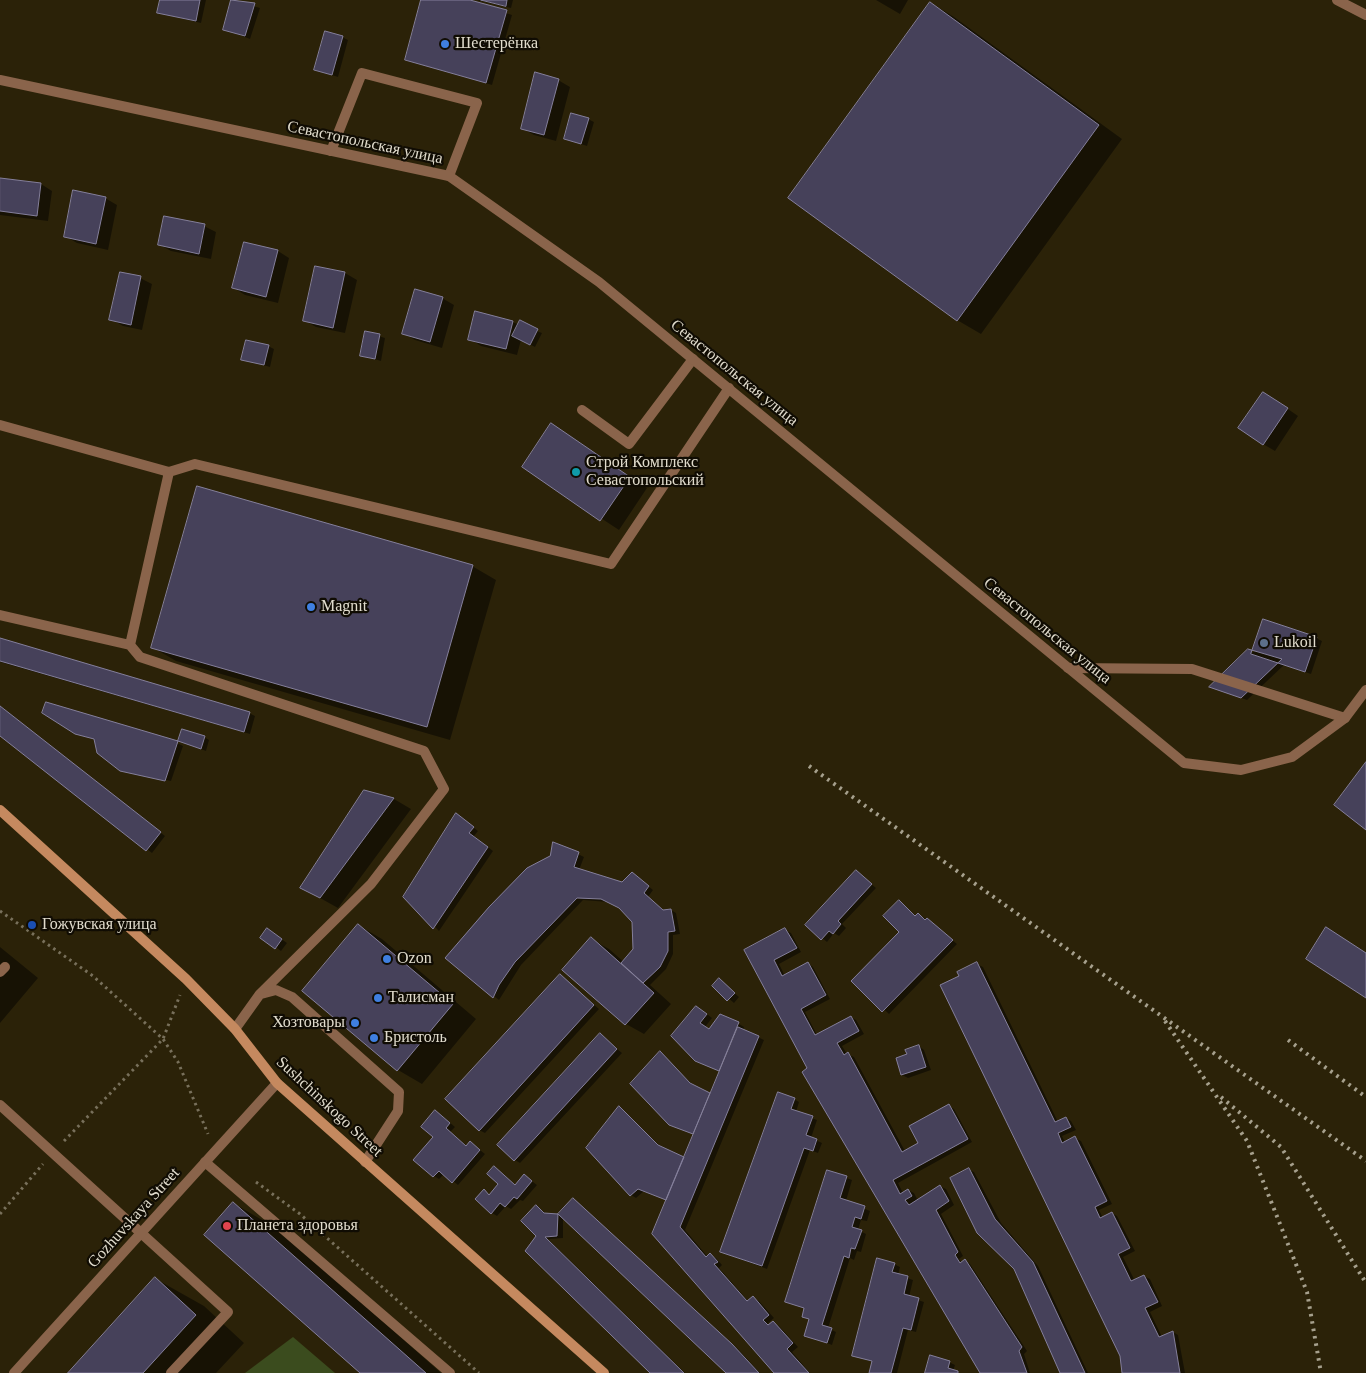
<!DOCTYPE html>
<html>
<head>
<meta charset="utf-8">
<style>
  body { margin:0 }
  canvas { display:block; background:#2b2208 }
</style>
</head>
<body>
<canvas width="1366" height="1373"></canvas>
<script>
const ctx = document.querySelector('canvas').getContext('2d');
ctx.lineJoin = 'round';
function fillPath(path, color) {
  ctx.fillStyle = color;
  ctx.fill(path, 'evenodd');
}
function trace(path, color, width, dash) {
  ctx.strokeStyle = color;
  ctx.lineWidth = width;
  ctx.lineCap = dash ? 'butt' : 'round';
  ctx.setLineDash(dash || []);
  ctx.stroke(path);
}
function drawText(font, color, halo, rows, align = 'center') {
  ctx.font = font + ' "Times New Roman",serif';
  ctx.lineWidth = 4.5;
  ctx.setLineDash([]);
  ctx.textBaseline = 'middle';
  ctx.strokeStyle = halo;
  ctx.fillStyle = color;
  for (const [text, x, y, turn = 0] of rows) {
    ctx.save();
    ctx.translate(x, y);
    ctx.rotate((+turn || 0) * Math.PI / 180);
    ctx.textAlign = isNaN(turn) ? turn : align;
    if (halo) ctx.strokeText(text, 0, 0);
    ctx.fillText(text, 0, 0);
    ctx.restore();
  }
}
fillPath(new Path2D(`
  M293,1337L335,1373H245Z`), '#3b4c1e');
fillPath(new Path2D(`
  M161,0H206L201,23L159,13Z
  M233,0L260,8L250,39L224,29Z
  M423,0H465L512,15L492,85L406,60Z
  M477,0H513L511,8Z
  M876,0H908L900,14Z
  M931,3L954,17L1122,139L981,334L957,320Z
  M342,37L348,40L338,77L316,70Z
  M558,80L570,87L556,141L534,135L522,128Z
  M588,119L594,122L587,146L565,139Z
  M0,179L41,184L52,191L48,221L0,215Z
  M105,198L117,205L108,250L77,243L65,236Z
  M204,226L216,232L211,259L171,251L160,245Z
  M245,243L278,251L289,258L278,303L245,295L234,288Z
  M316,267L345,273L357,280L345,333L316,327L304,320Z
  M140,278L152,284L142,330L123,326L111,319Z
  M442,298L454,305L442,348L415,340L403,333Z
  M512,322L542,333L535,347L521,340L517,355L481,346L470,339Z
  M366,332L385,338L381,361L361,355Z
  M268,346L274,349L270,367L243,359Z
  M1275,400L1298,416L1275,451L1263,444Z
  M552,425L647,488L619,530L523,467Z
  M472,566L496,580L450,740L176,661L152,647Z
  M1316,638L1322,641L1311,674L1284,665L1247,700L1211,687L1253,652Z
  M0,639L249,713L255,716L250,734L0,662Z
  M0,706L165,836L152,853L0,735Z
  M76,733L177,743L183,746L171,781L121,770L95,740Z
  M204,737L209,740L206,751L179,741Z
  M365,792L394,799L411,809L338,908L302,888Z
  M461,818L478,831L474,836L493,851L439,931L405,896Z
  M578,854L584,857L579,870L622,883L632,873L653,890L648,897L664,911L671,910L676,913L680,934L673,935V954L666,969L650,985L671,1004L644,1034L626,1024L564,970L591,939L609,949L624,962L634,949L633,922L620,908L608,902L583,900L521,965L499,1000L446,958Z
  M856,871L876,888L842,924L846,928L839,936L834,933L827,942L822,938Z
  M899,902L916,916L918,914L932,923L957,944L889,1014L853,981L901,932Z
  M358,925L382,939L476,1019L422,1084L398,1070L304,991Z
  M785,930L791,933L801,952L779,964L785,976L808,963L813,967L830,999L805,1012L817,1035L851,1017L856,1020L864,1034L842,1046L847,1054L854,1057L905,1151L919,1144L949,1106L954,1109L972,1142L898,1183L903,1193L908,1190L914,1193L918,1201L940,1186L946,1189L954,1205L941,1214L963,1256L959,1259L962,1263L965,1260L970,1264L1027,1351L1024,1354L1030,1373H981L809,1068L746,951Z
  M273,933L287,943L281,951L262,937Z
  M0,947L38,978L0,1023Z
  M977,964L983,967L1058,1122L1066,1118L1071,1121L1076,1130L1062,1136L1065,1142L1075,1138L1081,1141L1112,1204L1099,1210L1103,1218L1112,1213L1117,1216L1135,1251L1123,1257L1135,1281L1144,1276L1150,1279L1162,1306L1150,1312L1162,1337L1173,1332L1178,1335L1185,1373H1124L1121,1356L961,977Z
  M561,976L599,1009L485,1133L479,1130Z
  M719,980L739,997L734,1003L714,986Z
  M702,1010L712,1018L705,1027L710,1031L720,1016L739,1024L744,1027L743,1030L764,1040L685,1230L708,1257L710,1255L716,1258L722,1265L719,1268L749,1302L753,1298L759,1301L774,1318L768,1323L770,1326L774,1323L779,1326L798,1347L792,1352L810,1373H776L653,1233L667,1200L644,1191L636,1198L631,1195L620,1108L662,1148L685,1158L695,1134L676,1127L660,1053L694,1086L711,1095L721,1071L702,1063L673,1036Z
  M600,1035L622,1053L520,1163L515,1160Z
  M919,1046L924,1050L931,1070L908,1078L902,1075L897,1059L908,1055Z
  M794,1099L799,1102L796,1112L817,1120L811,1138L822,1143L818,1153L810,1150L767,1269L727,1254Z
  M441,1115L455,1127L450,1132L467,1146L470,1142L485,1154L458,1185L444,1174L439,1179L434,1176Z
  M494,1168L516,1186L525,1176L537,1185L523,1201L520,1200L511,1209L506,1206L497,1216L492,1213L484,1191L490,1195L500,1184Z
  M968,1169L974,1172L1001,1223L1038,1266L1088,1373H1061Z
  M828,1171L852,1180L846,1201L870,1211L867,1221L861,1220L858,1230L866,1234L861,1252L857,1251L854,1260L850,1258L828,1328L836,1332L832,1345L806,1335L810,1320L803,1317L805,1309L786,1302Z
  M573,1200L738,1349L760,1373H728L563,1217V1238L548,1239L685,1373H652L538,1236L537,1207L547,1214L558,1215Z
  M233,1203L281,1231L441,1373H362Z
  M894,1264L900,1267L898,1275L913,1280L909,1297L924,1302L916,1332L908,1330L897,1373H870L873,1362L854,1356Z
  M156,1279L204,1306L244,1343L216,1373H70Z
  M949,1362L955,1365L953,1371L959,1373H926Z`), '#0007');
const building = new Path2D(`
  M160,0H200L196,21L157,13Z
  M231,0L255,3L245,36L223,30Z
  M421,0H470L507,10L486,83L405,60Z
  M481,0H507L506,6Z
  M930,2L1099,125L957,321L788,198Z
  M325,31L343,36L332,75L314,70Z
  M535,72L559,79L544,135L521,129Z
  M571,113L589,118L581,144L564,139Z
  M0,178L41,183L37,216L0,211Z
  M73,190L106,197L96,244L64,237Z
  M164,216L205,224L199,254L158,245Z
  M244,242L278,250L266,297L232,288Z
  M315,266L345,272L333,328L303,321Z
  M120,272L141,276L131,325L109,320Z
  M415,289L443,297L430,342L402,334Z
  M475,311L513,321L506,349L468,340Z
  M520,320L538,329L530,345L512,336Z
  M365,331L380,334L375,359L360,356Z
  M246,340L269,345L264,365L241,360Z
  M1263,392L1288,408L1263,445L1238,428Z
  M551,423L630,477L600,521L522,467Z
  M197,486L473,565L427,727L151,648Z
  M1263,619L1317,637L1305,672L1251,654Z
  M0,638L250,712L244,732L0,661Z
  M1248,649L1282,659L1241,698L1209,687Z
  M46,702L178,741L165,781L120,771L97,753L94,739L75,734L42,713Z
  M0,706L161,832L146,851L0,736Z
  M182,729L205,736L201,749L178,741Z
  M1366,762V830L1334,805Z
  M364,790L394,798L320,898L300,888Z
  M456,813L474,827L469,833L488,847L433,929L403,897Z
  M553,842L579,852L574,867L622,882L632,872L649,886L644,893L663,910L671,909L675,931L668,932V951L660,967L643,983L621,963L633,949L632,922L619,908L601,899L577,898L515,962L499,985L493,998L445,958L489,907L527,868L550,856Z
  M856,870L872,884L838,921L841,924L833,934L829,931L821,940L805,925Z
  M899,900L915,916L918,913L925,920L927,918L953,940L882,1012L851,981L899,932L883,916Z
  M358,924L453,1004L397,1071L302,991Z
  M1326,927L1366,953V998L1306,959Z
  M267,928L282,939L275,949L260,938Z
  M785,928L797,948L774,960L782,976L808,962L826,995L801,1009L815,1035L851,1016L859,1031L837,1043L844,1055L848,1052L902,1152L918,1143L909,1126L949,1104L968,1139L893,1180L900,1194L908,1189L912,1196L905,1200L909,1205L940,1185L949,1201L936,1210L958,1252L955,1255L960,1263L965,1259L1022,1347L1019,1351L1027,1373H980L802,1072L807,1068L744,950Z
  M591,937L654,993L625,1025L562,970Z
  M977,962L1055,1122L1066,1117L1071,1127L1058,1133L1062,1143L1075,1136L1107,1201L1095,1207L1100,1218L1112,1212L1130,1248L1118,1254L1131,1281L1144,1275L1158,1302L1145,1308L1159,1337L1173,1331L1180,1373H1122L1120,1356L940,985L959,976L957,972Z
  M560,974L594,1005L479,1131L445,1099Z
  M719,978L735,993L727,1001L712,986Z
  M696,1006L707,1014L700,1023L709,1029L720,1014L739,1022L719,1071L695,1061L671,1036Z
  M738,1027L759,1036L680,1227L706,1257L710,1253L718,1262L714,1264L747,1301L753,1296L769,1315L763,1320L768,1325L773,1321L793,1343L787,1349L809,1373H774L652,1234Z
  M600,1033L617,1049L514,1161L497,1145Z
  M919,1045L926,1067L901,1075L896,1058L907,1054L905,1050Z
  M660,1051L690,1083L710,1093L693,1134L669,1125L630,1084Z
  M778,1092L795,1098L791,1109L813,1116L806,1135L817,1139L813,1151L804,1148L762,1266L720,1252Z
  M619,1106L658,1145L684,1157L666,1200L638,1189L630,1196L586,1148Z
  M435,1110L450,1123L446,1128L466,1146L470,1141L480,1150L452,1183L439,1171L433,1177L413,1160L433,1137L421,1127Z
  M494,1166L515,1185L524,1174L532,1181L517,1199L514,1197L505,1207L500,1203L491,1214L475,1199L484,1189L489,1195L498,1184L487,1174Z
  M969,1168L995,1219L1033,1262L1085,1373H1060L1014,1269L977,1233L950,1178Z
  M827,1170L847,1176L840,1198L865,1206L861,1219L855,1217L852,1227L862,1230L855,1249L851,1248L849,1258L844,1256L822,1325L832,1328L827,1343L804,1336L809,1319L802,1317L804,1308L785,1302Z
  M573,1198L732,1344L759,1373H726L558,1214Z
  M233,1202L426,1373H360L204,1235Z
  M536,1205L544,1213L558,1214L557,1236L545,1237L684,1373H650L525,1251L536,1236L521,1221Z
  M877,1258L895,1263L892,1272L908,1276L904,1294L919,1298L911,1330L903,1328L891,1373H869L872,1361L852,1356Z
  M155,1277L196,1315L143,1373H68Z
  M930,1355L950,1361L948,1368L958,1371V1373H925Z`);
fillPath(building, '#46415a');
trace(building, '#847f9b', 1);
trace(new Path2D(`
  M0,911L93,976L163,1039L178,1062L208,1134
  M64,1141L163,1039L180,995
  M256,1182L300,1214L479,1373
  M0,1214L43,1164`), '#78705b', 3, [2.5, 4]);
trace(new Path2D(`
  M331,151L362,73L477,103L449,176
  M582,410L629,444L693,359
  M0,425L169,472
  M0,615L130,645
  M1068,668L1192,669L1345,718
  M0,972L5,967
  M261,994L276,990L292,997L399,1092L398,1111L365,1162
  M235,1029L260,994L371,884L444,789L424,751L140,657L130,645L169,472L195,464L611,564L729,388
  M0,1105L228,1312L171,1373
  M205,1162L450,1373`), '#8a644b', 10);
trace(new Path2D(`
  M1337,0L1366,15
  M0,80L449,176L599,282L1184,763L1241,770L1292,757L1345,718L1366,690
  M14,1373L277,1083`), '#8a644b', 10);
trace(new Path2D(`
  M0,810L186,979L235,1029L277,1083L604,1373`), '#c5895f', 10);
trace(new Path2D(`
  M809,766L1366,1161
  M1165,1021L1247,1141L1307,1292L1321,1373
  M1288,1040L1366,1097
  M1221,1097L1281,1147L1366,1283`), '#a6a08d', 4, [2.5, 5]);
for (const [x, y, r, color] of [
  [445,44,5,"#3f7fe0"],
  [576,472,5,"#0f9aa8"],
  [311,607,5,"#3f7fe0"],
  [1264,643,5,"#5c6f8a"],
  [32,925,5,"#1a4fb4"],
  [387,959,5,"#3f7fe0"],
  [378,998,5,"#3f7fe0"],
  [355,1023,5,"#3f7fe0"],
  [374,1038,5,"#3f7fe0"],
  [227,1226,5,"#e0444e"]
]) {
  const dot = new Path2D();
  dot.arc(x, y, r, 0, 2 * Math.PI);
  ctx.fillStyle = color;
  ctx.fill(dot);
  trace(dot, '#100c03', 2);
}
drawText('16px', '#e1dccd', '#100c03', [
  ["Шестерёнка",455,44],
  ["Строй Комплекс",586,463],
  ["Севастопольский",586,481],
  ["Magnit",321,607],
  ["Lukoil",1274,643],
  ["Гожувская улица",42,925],
  ["Ozon",397,959],
  ["Талисман",388,998],
  ["Хозтовары",345,1023,"right"],
  ["Бристоль",384,1038],
  ["Планета здоровья",237,1226]
], 'left');
drawText('16px', '#e1dccd', '#100c03', [
  ["Севастопольская улица",365,143,12],
  ["Севастопольская улица",734,373,39],
  ["Севастопольская улица",1047,631,39],
  ["Sushchinskogo Street",329,1107,43],
  ["Gozhuvskaya Street",134,1218,-48]
]);
</script>
</body>
</html>
